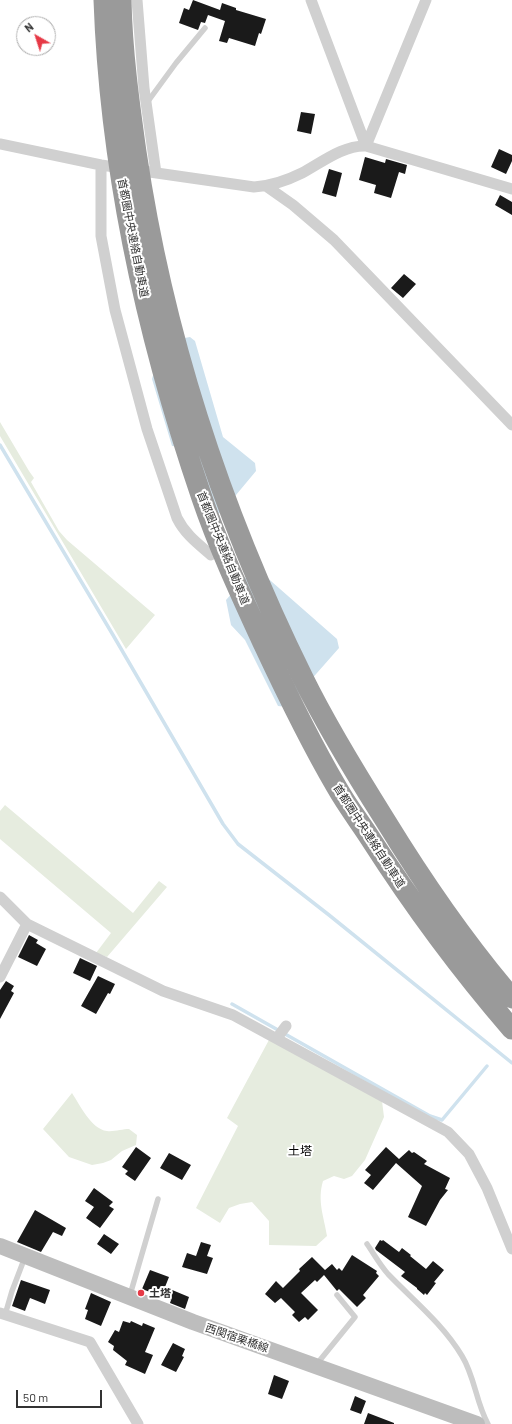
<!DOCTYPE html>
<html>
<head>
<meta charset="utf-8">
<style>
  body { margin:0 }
  #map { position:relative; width:512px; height:1424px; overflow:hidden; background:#fff; font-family:Barlow,sans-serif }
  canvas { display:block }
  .north { position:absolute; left:16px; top:16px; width:40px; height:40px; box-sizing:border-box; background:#fff; border:1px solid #adadad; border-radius:50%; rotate:321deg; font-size:11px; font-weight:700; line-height:16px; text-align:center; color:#333 }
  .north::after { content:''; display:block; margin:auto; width:14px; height:18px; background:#e63946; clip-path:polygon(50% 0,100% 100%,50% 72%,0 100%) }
  .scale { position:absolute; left:16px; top:1390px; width:86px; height:18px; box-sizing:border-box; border:2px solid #333; border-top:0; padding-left:5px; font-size:12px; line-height:14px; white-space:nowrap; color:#333; -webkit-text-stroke:3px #fff; paint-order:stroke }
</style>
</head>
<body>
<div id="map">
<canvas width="512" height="1424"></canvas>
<div class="north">N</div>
<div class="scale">50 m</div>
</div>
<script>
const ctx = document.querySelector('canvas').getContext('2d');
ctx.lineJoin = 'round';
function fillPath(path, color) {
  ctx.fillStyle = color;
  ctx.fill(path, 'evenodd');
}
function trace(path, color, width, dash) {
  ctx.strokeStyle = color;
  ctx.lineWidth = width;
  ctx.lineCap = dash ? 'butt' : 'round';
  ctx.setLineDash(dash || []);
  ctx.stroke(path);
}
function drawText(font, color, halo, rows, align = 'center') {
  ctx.font = font + ' Barlow,"Noto Sans JP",sans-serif';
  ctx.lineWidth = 4;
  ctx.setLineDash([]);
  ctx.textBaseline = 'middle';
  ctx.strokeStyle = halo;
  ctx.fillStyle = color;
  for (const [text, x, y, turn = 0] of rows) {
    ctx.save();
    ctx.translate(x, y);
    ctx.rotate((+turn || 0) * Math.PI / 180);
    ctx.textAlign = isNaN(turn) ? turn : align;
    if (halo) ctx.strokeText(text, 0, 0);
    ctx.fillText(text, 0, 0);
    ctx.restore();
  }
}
fillPath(new Path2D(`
  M0,422L29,471L34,478L31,482L59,531L67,540L155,615L126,649L0,436Z
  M5,805L133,913L159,881L167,887L107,957L96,953L111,933L0,839V811Z
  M270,1038L382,1101L384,1117L365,1160L352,1176L344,1179L334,1176L323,1181C317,1201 324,1217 327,1236L316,1246L269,1245V1221L252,1202L240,1204L229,1208L220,1223L196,1208L238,1126L227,1118Z
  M72,1093C80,1105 91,1129 107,1131C113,1132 123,1129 129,1129L137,1135L136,1145L122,1151L111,1160L103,1163L92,1165L69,1157L43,1129Z`), '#e6ecdf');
fillPath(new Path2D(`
  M190,337L195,341L223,437L255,463L256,471L221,513L213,514L181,447L172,446L152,379L154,372L179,339Z
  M255,567L337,639L339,648L287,707L278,706L245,640L231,625L226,600Z`), '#cfe2ee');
trace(new Path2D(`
  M0,445L113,635L223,824L238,844L329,915L512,1063
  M232,1004L430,1116L442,1120L487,1066`), '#cfe2ee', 3.5);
fillPath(new Path2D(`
  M193,0L220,10L222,3L236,8V10L266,19L261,34L259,33L255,46L229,38L227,43L219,41L225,21L208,15L205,23L201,22L198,30L179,23L184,8L189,10Z
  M301,112L315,114L311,134L297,131Z
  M499,149L512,155V161L506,174L491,167Z
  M365,157L385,163L386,159L407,165L405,174L399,172L391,198L374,193L376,185L359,180Z
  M329,169L342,173L336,197L322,193Z
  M500,195L512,202V215L495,205Z
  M404,274L416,284L403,298L391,288Z
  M29,935L38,940L36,943L46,949L37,966L18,957Z
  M80,958L97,966L90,981L73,973Z
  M98,976L115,984L110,994L108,993L96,1014L81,1006Z
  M6,981L14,986L11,991L14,993L0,1019V990Z
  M136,1147L151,1158L135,1181L125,1174L128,1171L122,1167Z
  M386,1147L399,1159L409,1150L412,1153L414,1152L427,1161L424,1164L450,1178L445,1189L448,1190L440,1200L426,1226L408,1217L422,1186L396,1163L373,1190L364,1183L371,1175L365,1170Z
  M169,1153L191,1165L182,1180L160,1168Z
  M94,1188L113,1202L109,1206L114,1209L100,1228L86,1218L94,1207L85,1201Z
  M35,1210L66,1228L62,1236L53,1232L41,1252L17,1242Z
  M104,1234L119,1244L111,1254L97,1244Z
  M380,1240L382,1241L383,1240L399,1252L402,1248L411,1255L410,1256L426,1269L433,1261L444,1270L434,1282L436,1283L427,1295L425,1293L424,1295L417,1289V1288L401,1276L405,1272L376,1250L375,1248Z
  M201,1242L211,1245L207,1256L213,1258L207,1274L182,1267L187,1253L196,1256Z
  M352,1255L377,1271L376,1273L379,1276L363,1295L366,1298L357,1307L339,1289L337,1291L324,1275L317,1282L315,1280L301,1293L318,1310L308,1320L305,1317L299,1322L292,1315L295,1312L281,1298L275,1303L265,1294L276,1281L283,1288L300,1271L299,1269L312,1257L325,1270L332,1264L337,1270L339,1268L342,1271Z
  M150,1270L169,1277L165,1287L189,1297L185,1309L170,1303L171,1300L142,1289Z
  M21,1280L50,1290L45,1304L30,1298L25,1311L12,1306Z
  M91,1293L111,1302L101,1326L85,1319L88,1310L85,1309Z
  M123,1321L130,1323L131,1321L142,1326L143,1323L155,1328L145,1352L153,1355L145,1374L125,1365L127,1361L113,1350L114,1346L108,1342L115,1330L119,1332Z
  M173,1343L185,1349L182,1356L184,1357L176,1372L161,1365Z
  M274,1375L289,1381L282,1399L268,1394Z
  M355,1396L366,1401L361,1414L350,1410Z
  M368,1413L394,1423V1424H364Z`), '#1a1a1a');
trace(new Path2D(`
  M146,104L176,63L205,28
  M367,1244C374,1254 380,1265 388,1274C413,1300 443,1324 462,1356C475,1377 476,1403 488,1424
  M130,1295L158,1199
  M5,1315L12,1291L25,1257
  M316,1365L355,1317L337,1295`), '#d0d0d0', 5.5);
trace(new Path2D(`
  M137,0L144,88L156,173
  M311,0L366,146
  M0,144L101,165L254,187C271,186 286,181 302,173C321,163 343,145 366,146L512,189
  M366,146L426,0
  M101,165V236L115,310L147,429L177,518C185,534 197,543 211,555
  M266,186L293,205L334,240L512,425
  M0,897L27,924L163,991L233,1015L448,1132L469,1154L487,1188L512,1249
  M0,977L27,924
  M277,1038L286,1026
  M0,1313L90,1342L138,1424`), '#d0d0d0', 11);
trace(new Path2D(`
  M0,1246L193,1322L477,1424`), '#bdbdbd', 16);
trace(new Path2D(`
  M104,0C110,170 147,338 202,498C219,548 242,597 264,645C286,692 309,740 336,786C346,804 359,821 370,838C413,905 460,969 512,1029
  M121,0C122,51 129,102 136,152C163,335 221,512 303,678C327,727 356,774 385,820C423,882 465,943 512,998`), '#9a9a9a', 21);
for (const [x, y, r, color] of [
  [141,1293,4,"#e63946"]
]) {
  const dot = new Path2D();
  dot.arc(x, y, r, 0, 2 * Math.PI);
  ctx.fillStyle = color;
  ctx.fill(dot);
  trace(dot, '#fff', 1.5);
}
drawText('11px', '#333', '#fff', [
  ["首都圏中央連絡自動車道",133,238,79],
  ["首都圏中央連絡自動車道",223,548,68],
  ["首都圏中央連絡自動車道",369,836,57],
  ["西関宿栗橋線",237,1338,19]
]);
drawText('bold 11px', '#333', '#fff', [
  ["土塔",149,1293]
], 'left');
drawText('12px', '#000', '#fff', [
  ["土塔",300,1151]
]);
</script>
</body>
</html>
